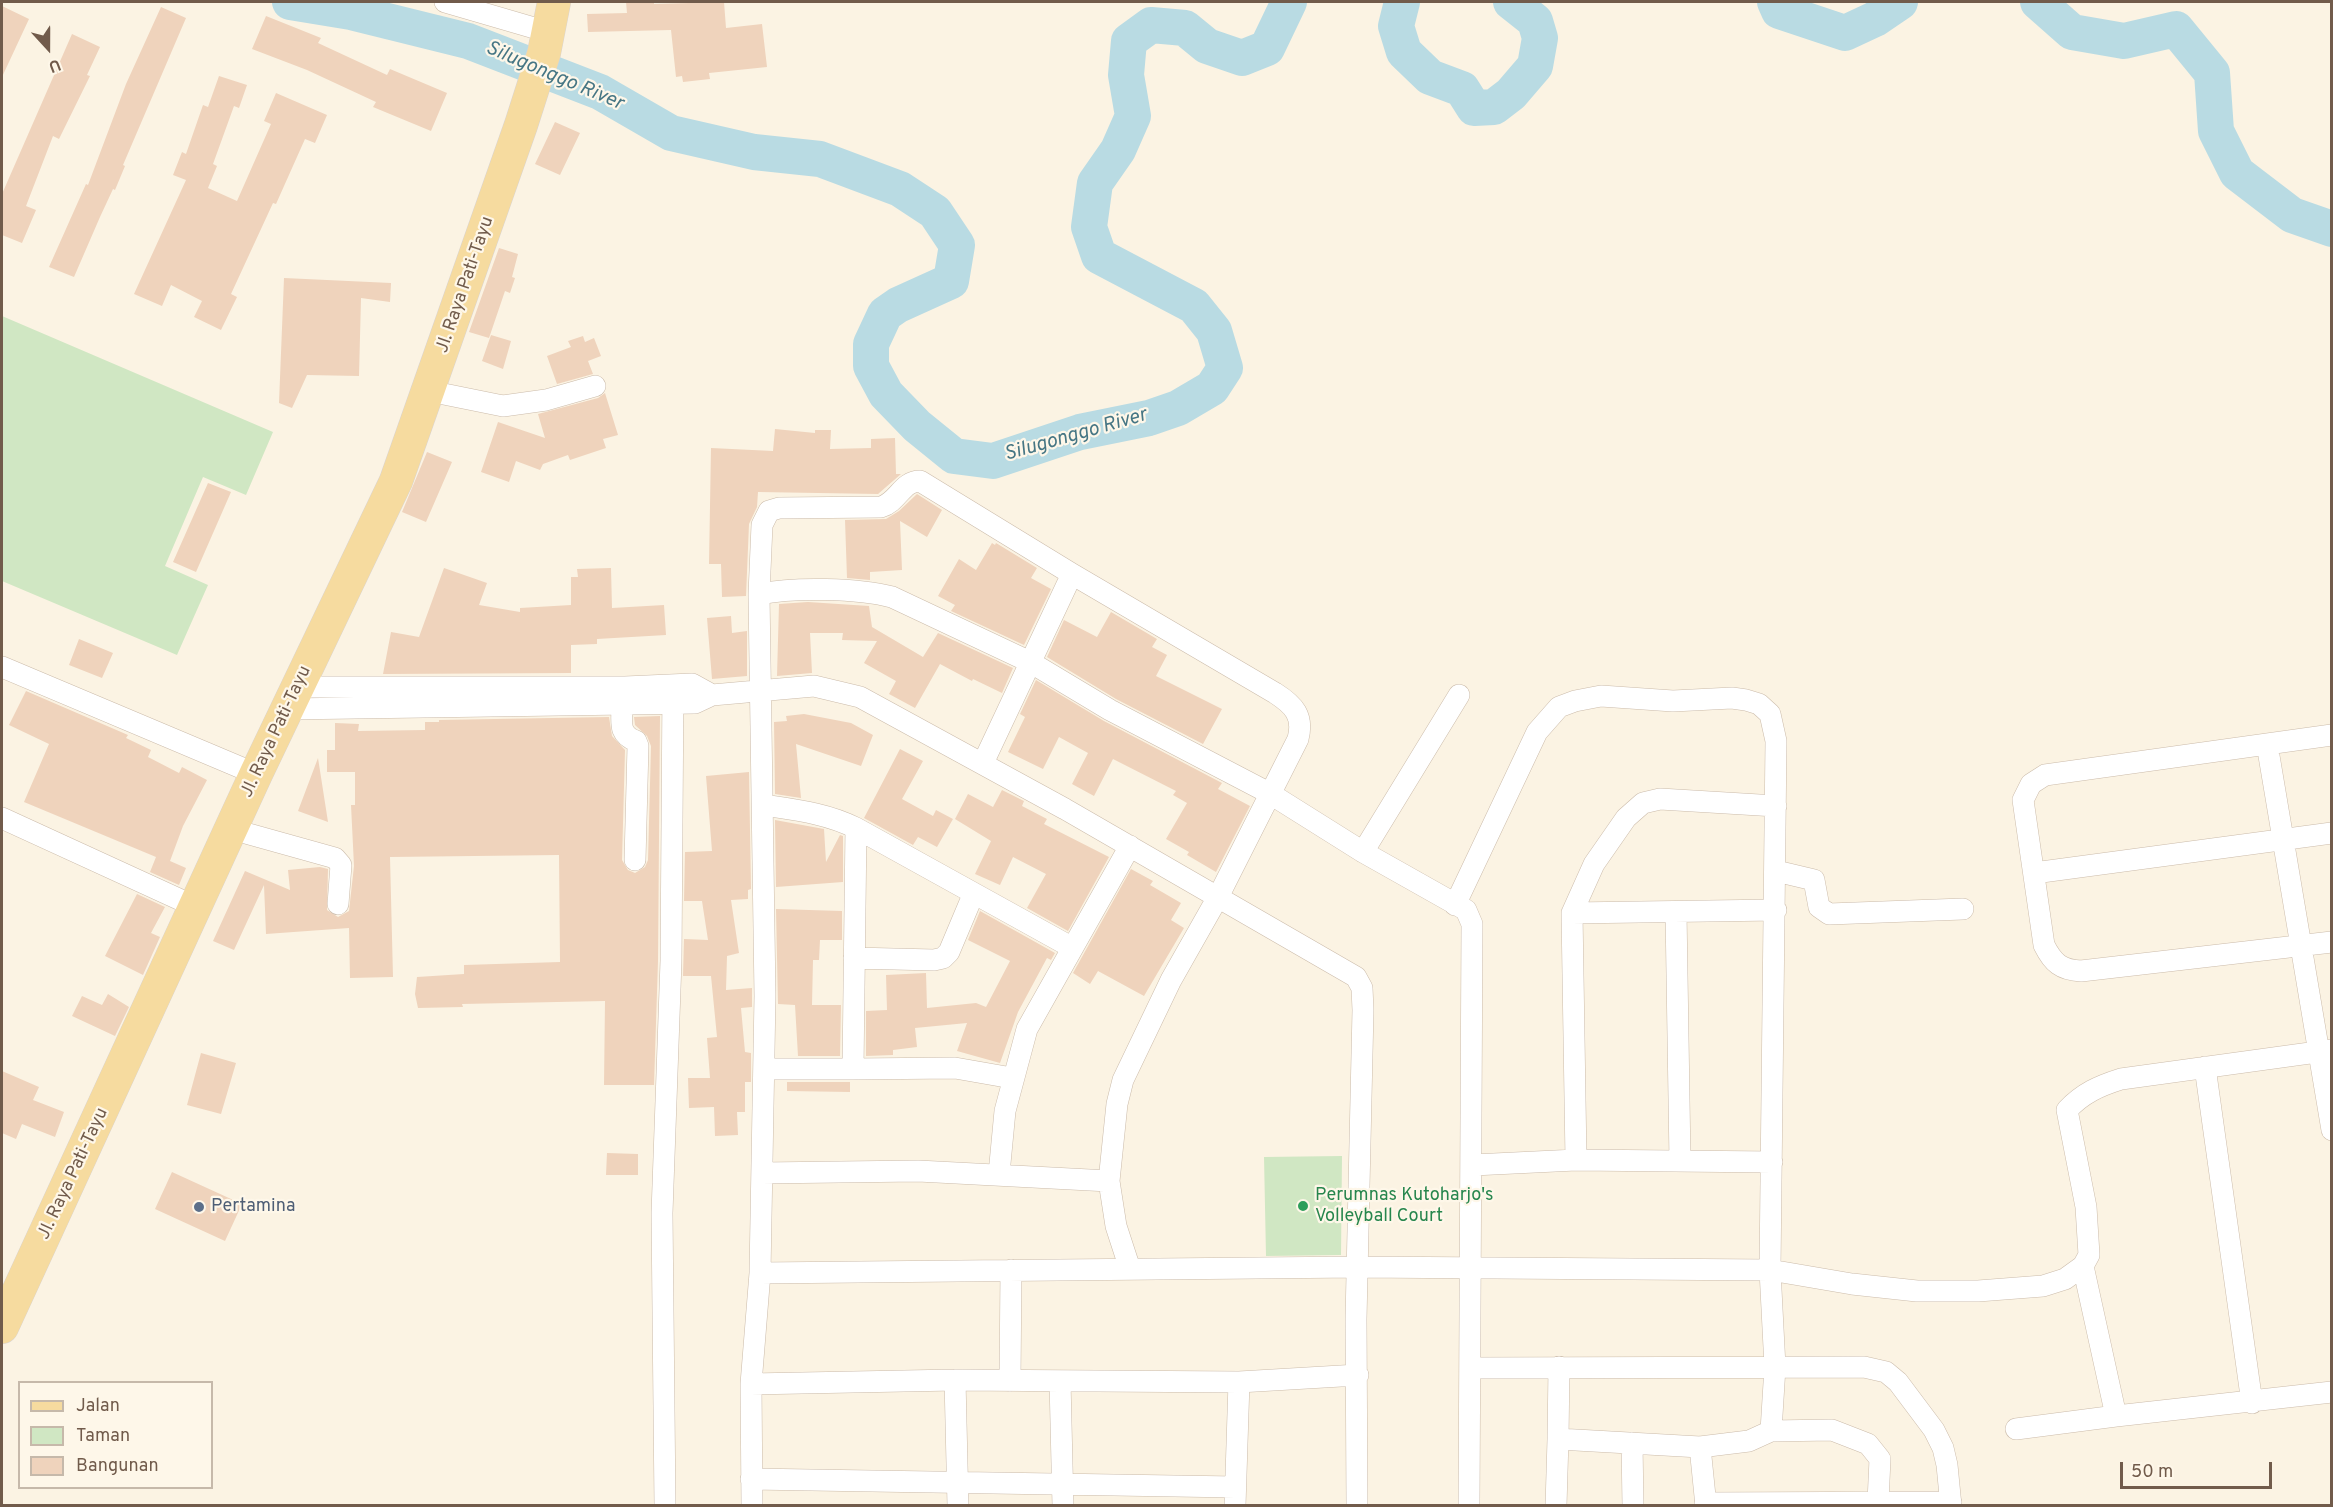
<!DOCTYPE html>
<html>
<head>
<meta charset="utf-8">
<style>
	body { margin:0 }
	#map { position:relative; width:2333px; height:1507px; overflow:hidden; background:#fbf3e3; font-family:Overpass,sans-serif }
	canvas { display:block }
	.frame { position:absolute; inset:0; border:3px solid #715b4b; pointer-events:none }
	.legend { position:absolute; left:18px; top:1381px; width:195px; height:108px; box-sizing:border-box; background:#fef7e9; border:2px solid #c6b9aa; margin:0; padding:8px 10px; list-style:none; font-size:18px; color:#715b4b }
	.legend li { display:flex; align-items:center; gap:12px; height:30px }
	.legend b { width:30px; border:2px solid #c6b9aa }
	.north { position:absolute; left:18px; top:18px; width:60px; height:60px; -webkit-text-stroke:4px #fef7e9; paint-order:stroke; rotate:159deg; font-size:16px; font-weight:700; line-height:24px; text-align:center; color:#715b4b }
	.north::after { content:''; display:block; margin:auto; width:21px; height:27px; background:#715b4b; clip-path:polygon(50% 0,100% 100%,50% 72%,0 100%) }
	.scale { position:absolute; left:2120px; top:1462px; width:152px; height:27px; box-sizing:border-box; border:3px solid #715b4b; border-top:0; padding-left:8px; font-size:18px; line-height:21px; white-space:nowrap; color:#715b4b; -webkit-text-stroke:4px #fef7e9; paint-order:stroke }
</style>
</head>
<body>
<div id="map">
<canvas width="2333" height="1507"></canvas>
<div class="frame"></div>
<ul class="legend">
<li><b style="height:8px;background:#f6db9f"></b>Jalan</li>
<li><b style="height:16px;background:#d0e7c3"></b>Taman</li>
<li><b style="height:16px;background:#efd3bc"></b>Bangunan</li>
</ul>
<div class="north">U</div>
<div class="scale">50 m</div>
</div>
<script>
const c = document.querySelector('canvas').getContext('2d');
c.lineJoin = 'round';
function paint(path, color) {
  c.fillStyle = color;
  c.fill(path, 'evenodd');
}
function strokePath(path, color, width, dash) {
  c.strokeStyle = color;
  c.lineWidth = width;
  c.lineCap = dash ? 'butt' : 'round';
  c.setLineDash(dash || []);
  c.stroke(path);
}
function label(font, color, halo, rows, align = 'center') {
  c.font = font + ' Overpass,sans-serif';
  c.lineWidth = 4.5;
  c.setLineDash([]);
  c.textBaseline = 'middle';
  c.strokeStyle = halo;
  c.fillStyle = color;
  for (const [text, x, y, turn = 0] of rows) {
    c.save();
    c.translate(x, y);
    c.rotate((+turn || 0) * Math.PI / 180);
    c.textAlign = isNaN(turn) ? turn : align;
    if (halo) c.strokeText(text, 0, 0);
    c.fillText(text, 0, 0);
    c.restore();
  }
}
paint(new Path2D(`
	M2,316L273,432L246,495L203,477L165,566L208,585L177,655L2,581Z
	M1342,1156L1341,1255L1266,1256L1264,1157Z`), '#d0e7c3');
strokePath(new Path2D(`
	M290,2L351,12L468,41L600,92L671,133L754,152L820,159L900,189L935,212L957,245L951,281L898,305L885,314L871,344V366L886,394L917,426L954,456L993,461L1080,432L1149,418L1178,408L1212,388L1225,368L1214,331L1194,306L1099,256L1089,227L1095,183L1118,150L1133,116L1126,75L1129,41L1151,25L1185,28L1207,46L1242,58L1267,48L1289,2
	M1402,2L1396,26L1404,52L1430,77L1462,89L1474,108L1494,107L1511,94L1535,66L1540,38L1535,21L1511,2
	M1775,2L1779,11L1845,33L1875,19L1900,2
	M2038,2L2072,32L2124,41L2176,29L2212,73L2216,131L2237,173L2292,215L2332,229`), '#b9dbe3', 36);
paint(new Path2D(`
	M626,2H654V4L724,2L726,28L762,24L767,67L709,73L710,79L683,82L682,76L676,77L671,30L588,32L587,14L627,13Z
	M2,6L29,19L2,77Z
	M161,7L186,18L123,165L125,166L115,190L113,189L100,217L74,277L49,267L86,184L88,185L126,84Z
	M266,16L321,38L318,43L387,75L390,69L447,93L431,131L373,107L376,102L307,70L252,49Z
	M72,34L100,47L87,75L90,76L59,139L53,136L26,206L36,210L22,243L2,235V194Z
	M219,76L247,85L239,108L234,106L213,164L217,166L208,188L237,201L271,124L264,121L276,93L327,115L315,143L305,139L276,204L273,203L231,294L237,297L221,330L194,317L202,301L171,285L162,306L134,294L186,180L173,175L182,152L186,154L203,105L208,107Z
	M555,122L580,133L560,175L535,164Z
	M499,248L518,254L512,277L515,278L510,293L505,291L489,338L469,332Z
	M284,278L391,283L390,302L361,298L359,376L307,375L292,408L279,403Z
	M491,335L511,341L503,369L482,361Z
	M583,336L585,342L594,338L601,356L588,361L593,374L557,384L547,356L571,347L568,341Z
	M605,393L618,435L603,439L606,448L570,460L568,455L543,464L540,470L516,461L509,482L481,472L498,422L545,438L538,414L598,398Z
	M775,429L815,433V430H831L830,449L871,448V439L895,438L896,474H901L878,494L758,492L757,507L749,524L746,596L722,597L721,564H709L711,448L773,451Z
	M427,452L452,462L426,522L402,512Z
	M208,483L231,492L196,572L173,562Z
	M917,494L942,510L927,537L900,521L902,570L870,572V580L847,578L845,520L886,519L899,511Z
	M992,543L995,545L996,543L1037,568L1031,578L1051,589L1024,645L951,611L955,605L938,596L959,559L976,570Z
	M444,568L487,583L479,605L520,612V608L571,605V577H578L577,569L611,568L612,608L664,605L666,635L597,639V644L571,645V673L383,674L391,632L419,637Z
	M808,602L869,606L872,627L923,657L938,633L1013,668L1002,693L973,679L972,681L940,664L915,708L889,694L896,681L864,663L877,641L842,640L843,633H810L812,673L777,676L779,604Z
	M1111,612L1157,639L1152,647L1167,655L1156,676L1222,709L1203,744L1116,699L1047,657L1064,620L1097,637Z
	M731,616L732,633L747,631V676L712,679L707,618Z
	M79,639L113,653L102,678L69,665Z
	M1036,680L1104,721L1222,783L1218,789L1250,806L1216,872L1187,855L1189,852L1166,839L1187,803L1173,795L1176,791L1113,759L1094,796L1072,784L1088,753L1059,737L1043,769L1008,752L1025,717L1020,714Z
	M26,691L128,735L126,738L151,750L148,757L179,773L182,767L207,780L183,826L170,861L186,868L179,885L150,872L156,857L24,802L49,744L9,725Z
	M804,714L851,723L873,735L861,766L796,744L801,798L775,794L774,722L787,721L786,716Z
	M660,716L658,961L654,1085H604L605,1001L462,1004L463,1007L418,1008L415,994L417,977L464,974V965L560,962L559,855L390,857L393,977L350,978L349,928L266,934L264,885L234,950L213,941L245,871L290,890L288,870L320,867L328,869L327,910L338,917L349,911L354,866L351,805H355V772H327V750H335V723L359,724L358,731L425,730V722H439V720L609,717L612,736L625,750L622,860L628,870L635,873L645,867L648,860L651,746L647,736L635,725L634,717Z
	M900,749L923,761L902,799L933,816L936,810L953,819L937,847L918,837L913,845L864,818Z
	M318,758L328,822L298,811Z
	M749,772L751,889L748,890V899L731,900L739,953L727,956L726,990L752,988V1007L741,1008L745,1052L751,1053V1082H745V1112H737L738,1135L715,1136L714,1107L689,1108L688,1078H710L707,1038L717,1037L711,976H683L684,939L708,940L702,901H684L685,852L712,851L706,776Z
	M1002,790L1024,801L1022,806L1047,819L1044,824L1109,857L1068,931L1027,908L1046,874L1013,857L1000,885L975,874L991,841L955,819L968,794L993,807Z
	M775,820L824,829L826,862L840,835L843,836V882L776,887Z
	M1131,869L1153,881L1150,885L1181,903L1171,920L1184,928L1144,996L1098,971L1090,984L1073,973Z
	M137,894L165,907L151,933L160,937L143,975L105,956Z
	M776,909L842,911V940H820L819,960H813L812,1005H841L840,1056H798L795,1005L778,1004Z
	M980,911L1055,953L1051,960L1047,958L1018,1012L1000,1063L957,1051L967,1023L915,1028L917,1047L893,1050V1055L866,1056V1011L887,1010L886,975L926,973L927,1008L976,1003L986,1007L1010,961L968,940Z
	M108,994L129,1007L115,1036L72,1016L82,996L102,1005Z
	M201,1053L236,1063L221,1114L187,1105Z
	M2,1071L39,1087L33,1100L64,1112L55,1137L22,1124L16,1139L2,1133Z
	M787,1082H850V1092L787,1091Z
	M607,1153L638,1154V1175H606Z
	M172,1172L242,1204L225,1241L155,1209Z`), '#efd3bc');
const street = new Path2D(`
	M445,2L548,32
	M429,391L503,406L546,400L595,386
	M759,594C794,587 858,588 892,597L1030,662L1110,710L1269,793L1363,852L1466,910L1472,924L1469,1506
	M2,667L256,774
	M298,687H625L692,684L712,695
	M622,706C622,723 618,734 636,741L638,746L635,860
	M288,709L695,703L712,695L814,686L860,697L1065,809L1356,977L1362,988L1363,1010L1356,1319L1357,1506
	M2332,735L2045,775L2031,784L2023,800L2044,945C2053,963 2061,970 2081,971L2332,942
	M2267,744L2332,1130
	M983,763L1072,574
	M763,805C796,810 826,813 856,828L853,1069L955,1068L1012,1078
	M2,818L196,907
	M856,828L1071,947
	M231,829L335,858L341,865L338,904
	M1363,852L1459,695
	M1776,871L1814,880L1819,907L1829,914L1963,909
	M2034,873L2332,833
	M1455,905L1537,732L1559,707L1575,701L1601,696L1673,701L1732,698L1746,700L1759,704L1770,714L1776,741L1770,1270L1775,1367L1771,1431
	M1676,912L1680,1161
	M1572,913L1776,910
	M854,958L934,960L943,958L949,952L973,895
	M2205,1067L2252,1403
	M764,1069H853
	M1576,1160L1572,913L1594,864L1626,818L1643,803L1660,799L1776,806
	M1473,1165L1576,1160L1772,1162
	M762,1173L918,1171L1109,1181
	M999,1174L1005,1111L1027,1029L1130,846
	M2083,1266L2116,1416L2332,1392
	M760,1273L1357,1267L1770,1270L1852,1284L1917,1291H1978L2043,1286L2065,1279L2083,1266L2089,1255L2086,1207L2067,1110C2083,1093 2099,1086 2121,1079L2332,1050
	M1559,1367L1558,1439L1700,1447L1749,1441L1771,1431L1832,1430L1868,1444L1880,1459L1878,1502
	M1471,1368L1864,1367L1886,1372L1898,1382L1934,1430L1943,1448L1947,1465L1951,1506
	M955,1380L958,1506
	M1010,1381L1011,1270
	M1060,1381L1063,1506
	M751,1384L955,1380L1239,1382L1358,1375
	M2016,1429L2116,1416
	M1632,1443L1633,1506
	M1700,1447L1706,1506
	M751,1479L1235,1487
	M1705,1503L1951,1502
	M665,1506L662,1213L671,961L673,685
	M752,1506L751,1384L760,1273L765,996L759,594L762,525L769,511L779,508L881,507C898,502 902,481 920,481L1072,574L1275,693C1294,705 1304,716 1298,739L1218,897L1171,980L1123,1080L1117,1104L1109,1181L1116,1226L1130,1269
	M1235,1506L1239,1382
	M1556,1506L1558,1439`);
const primary = new Path2D(`
	M2,1327L256,774L396,481L521,125L544,53L554,2`);
strokePath(street, '#cbbbaa', 22);
strokePath(primary, '#dad4d0', 34);
strokePath(street, '#fff', 21);
strokePath(primary, '#f6db9f', 33);
for (const [x, y, r, color] of [
	[1303,1206,6,"#2e9e5b"],
	[199,1207,6,"#5c6f8a"]
]) {
  const dot = new Path2D();
  dot.arc(x, y, r, 0, 2 * Math.PI);
  c.fillStyle = color;
  c.fill(dot);
  strokePath(dot, '#fef7e9', 2);
}
label('18px', '#715b4b', '#fef7e9', [
	["Jl. Raya Pati-Tayu",466,285,-71],
	["Jl. Raya Pati-Tayu",277,732,-65],
	["Jl. Raya Pati-Tayu",74,1174,-65]
]);
label('18px', '#27864d', '#fef7e9', [
	["Perumnas Kutoharjo's",1315,1196],
	["Volleyball Court",1315,1217]
], 'left');
label('18px', '#4e5e75', '#fef7e9', [
	["Pertamina",211,1207]
], 'left');
label('italic 20px', '#467684', '#fef7e9', [
	["Silugonggo River",554,77,23],
	["Silugonggo River",1076,436,-16]
]);
</script>
</body>
</html>
